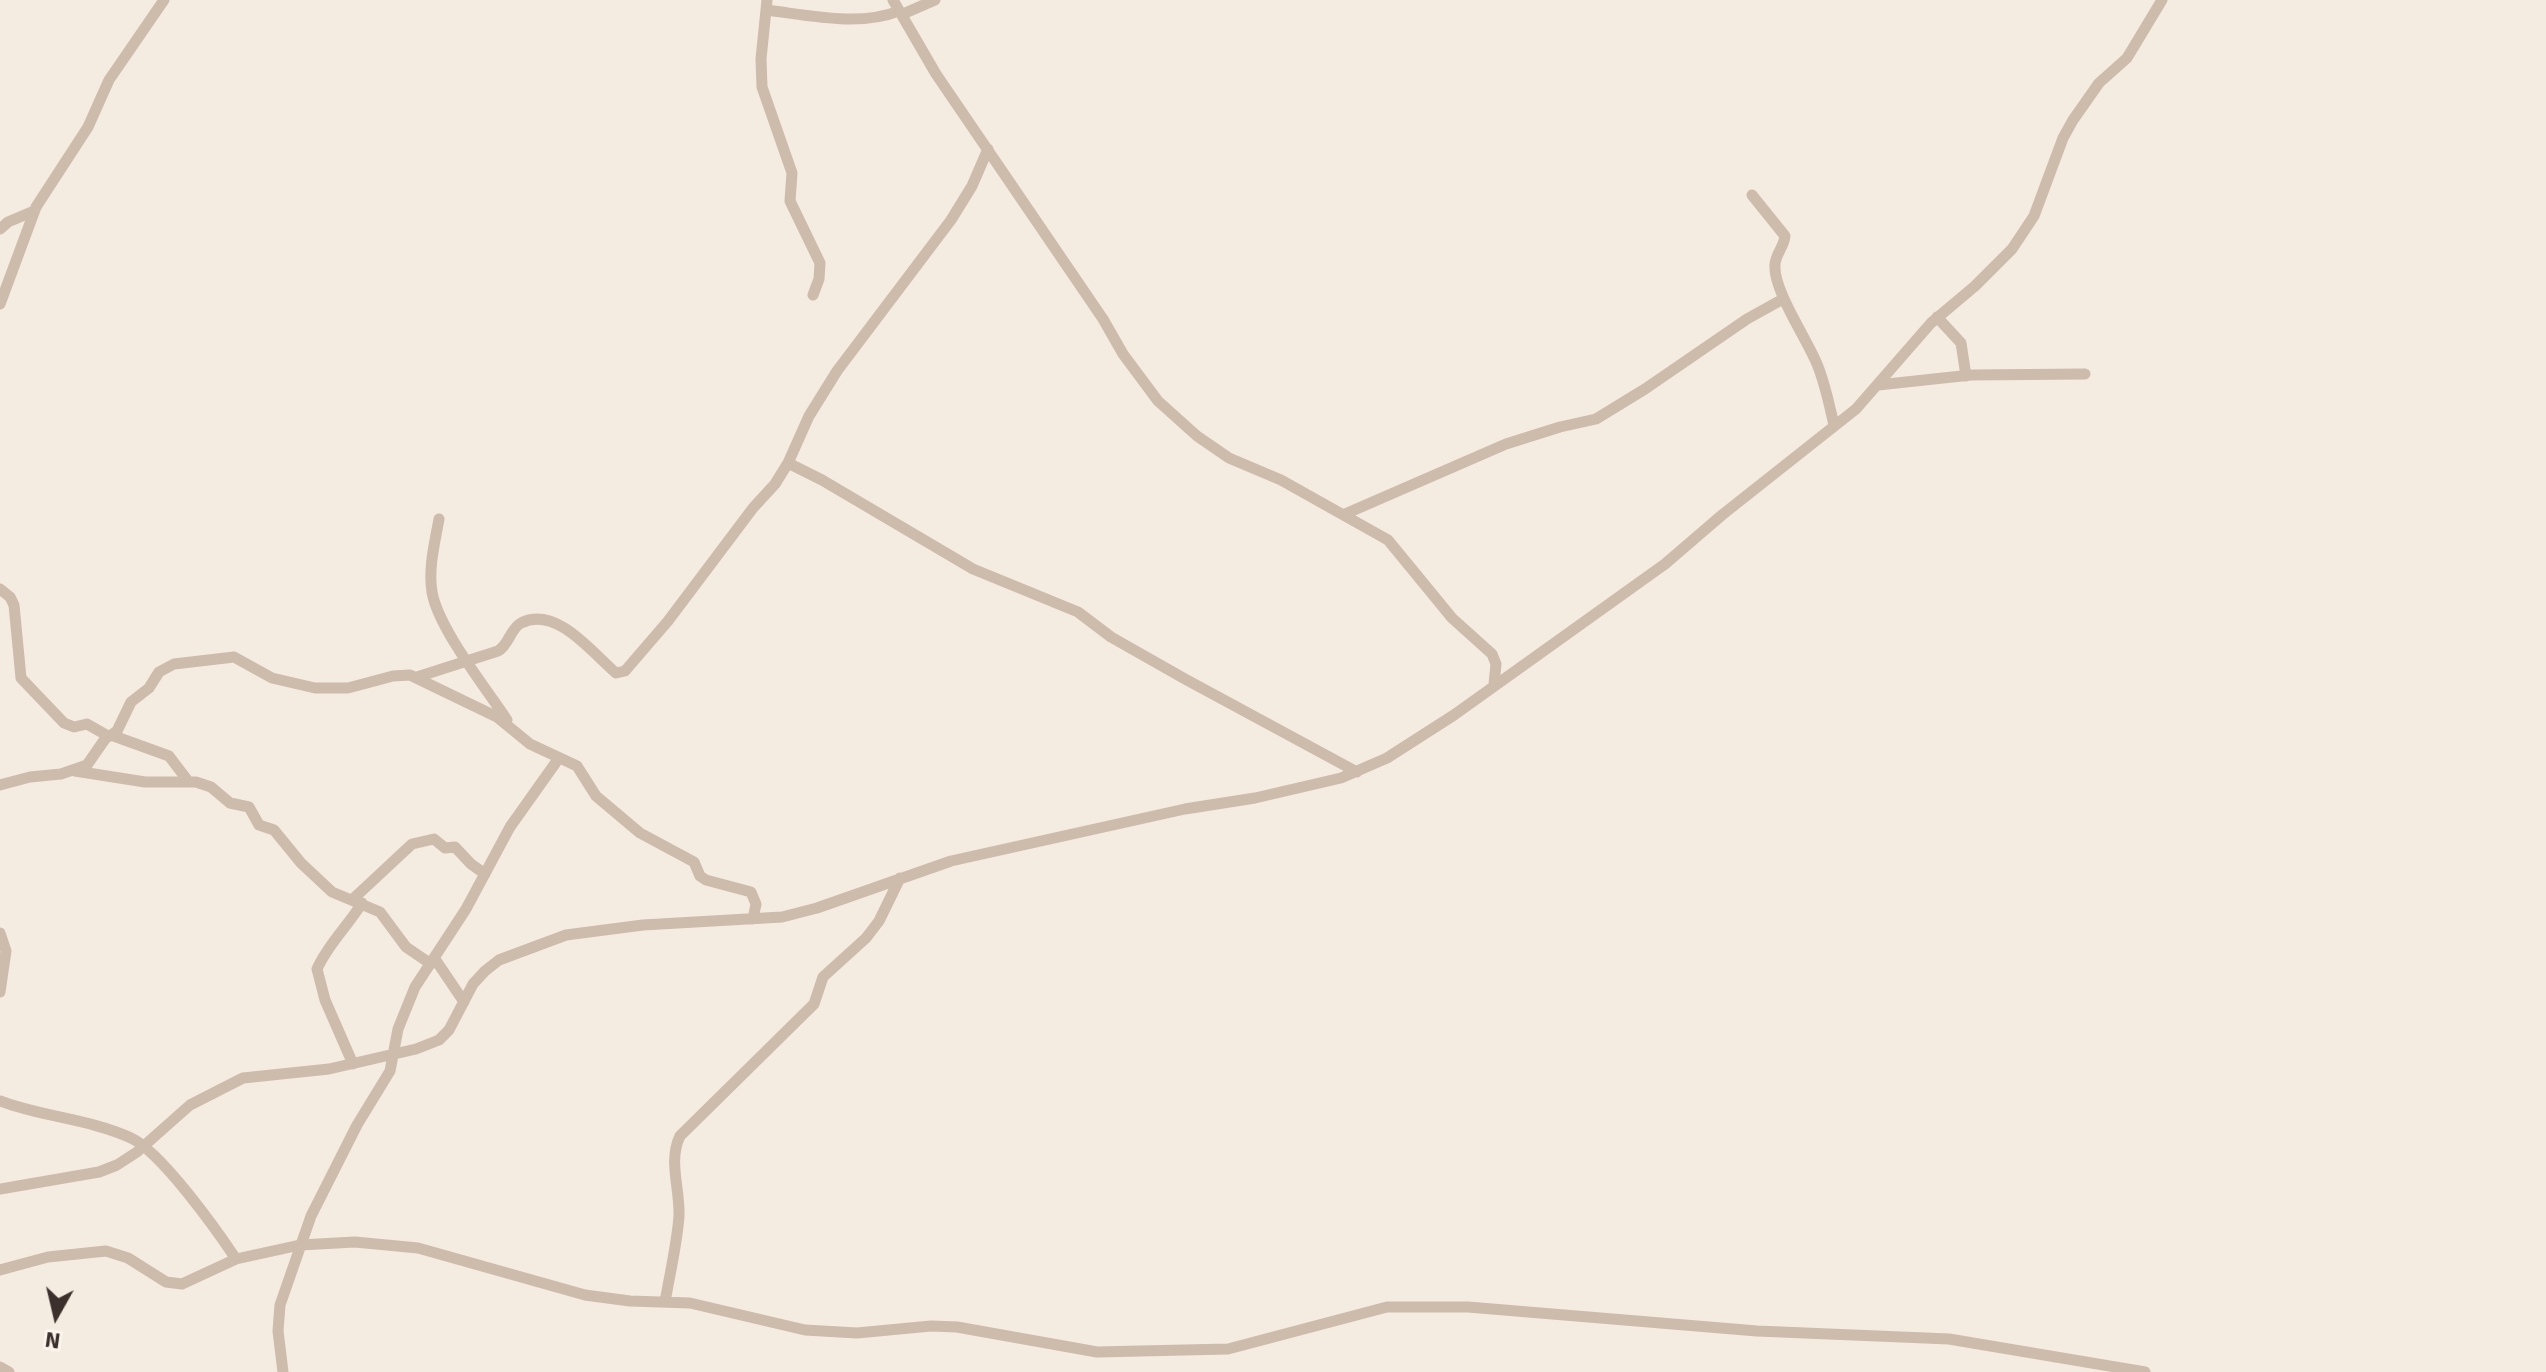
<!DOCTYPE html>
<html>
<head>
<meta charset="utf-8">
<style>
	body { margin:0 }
	#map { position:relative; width:2546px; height:1372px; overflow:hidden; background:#f4ebe1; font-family:Signika,sans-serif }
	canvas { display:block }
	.north { position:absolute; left:16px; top:1276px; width:80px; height:80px; -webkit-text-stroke:6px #fbf5ee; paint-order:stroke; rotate:188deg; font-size:22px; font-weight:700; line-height:32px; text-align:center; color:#3b302b }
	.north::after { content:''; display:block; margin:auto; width:28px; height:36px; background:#3b302b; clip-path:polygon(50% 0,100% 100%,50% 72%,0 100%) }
</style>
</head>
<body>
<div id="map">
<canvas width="2546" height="1372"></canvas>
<div class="north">N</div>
</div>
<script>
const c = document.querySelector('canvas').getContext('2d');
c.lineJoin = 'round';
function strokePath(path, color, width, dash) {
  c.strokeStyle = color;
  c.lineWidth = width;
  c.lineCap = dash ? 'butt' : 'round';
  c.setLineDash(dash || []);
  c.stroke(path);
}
strokePath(new Path2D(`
	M767,0L761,59L762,87L792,173L790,201L820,263L819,279L813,295
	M893,0L936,74L1103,319L1123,354L1158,401L1197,436L1229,458L1281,480L1388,540L1452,618L1492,654L1496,664L1494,684
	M766,10C808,15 859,27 899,11
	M903,14L935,0
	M1752,195L1785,236C1784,247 1775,255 1775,265C1773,290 1807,339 1817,364C1825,383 1829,404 1834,425
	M0,229L8,222L34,211
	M0,304L36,207L88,127L109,80L164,0
	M1937,317L1961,343L1966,376
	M1878,385L1971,375L2085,374
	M788,463L822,480L973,569L1078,612L1111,637L1185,679L1357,772
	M1345,514L1506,444L1560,427L1596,419L1645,389L1747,319L1783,299
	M439,519C435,542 428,568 432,592C438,628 486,688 507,720
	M0,589L10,597L14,605L21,678L64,723L74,727L87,724L108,736
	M417,677L498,651C509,645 510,629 521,623C557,605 593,654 616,673L625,671L668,621L753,508L775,484L788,463L809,416L837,371L951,220L972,186L988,149
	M111,735L169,756L188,781
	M75,771L145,782H196L211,787L230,803L249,807L259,825L274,830L301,863L332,892L380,912L406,947L431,964
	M0,785L30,777L61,774L87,765L105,739L117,731L131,702L149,688L159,672L174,664L234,657L272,678L315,688H348L393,676L410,675L497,717L530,744L577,766L596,796L640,833L694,862L700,876L706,880L751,892L756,904L753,919
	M353,899L412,844L434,839L445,848L455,847L471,864L485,874
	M0,933L6,951L0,992
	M435,959L464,1002
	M353,1064L325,1000L317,969C328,944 348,926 362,903
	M0,1101C42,1117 90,1119 131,1138C161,1152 216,1229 236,1259
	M0,1189L99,1172L117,1165L137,1152L190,1105L243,1078L329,1069L416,1049L439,1040L449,1030L473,984L485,971L499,960L566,935L643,925L782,917L817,908L951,861L1185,809L1255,798L1341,778L1387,758L1454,715L1665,564L1722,515L1856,409L1931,323L1975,286L2012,249L2034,216L2063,138L2073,120L2099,83L2127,58L2162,0
	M0,1270L48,1257L106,1251L128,1258L166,1282L182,1284L236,1259L300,1245L355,1242L418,1248L585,1295L630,1301L690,1303L805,1330L857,1333L931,1326L957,1327L1097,1352L1228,1349L1387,1307H1468L1757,1331L1949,1339L2145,1372
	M665,1302C670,1273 677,1244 679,1216C680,1188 668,1161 680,1136L814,1004L823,977L866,938L879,921L900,878
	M0,1367L9,1372
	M283,1372L278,1331L280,1305L311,1216L357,1125L390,1071L398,1029L415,987L466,909L510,827L559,758`), '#cdbbac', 11);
</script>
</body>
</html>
